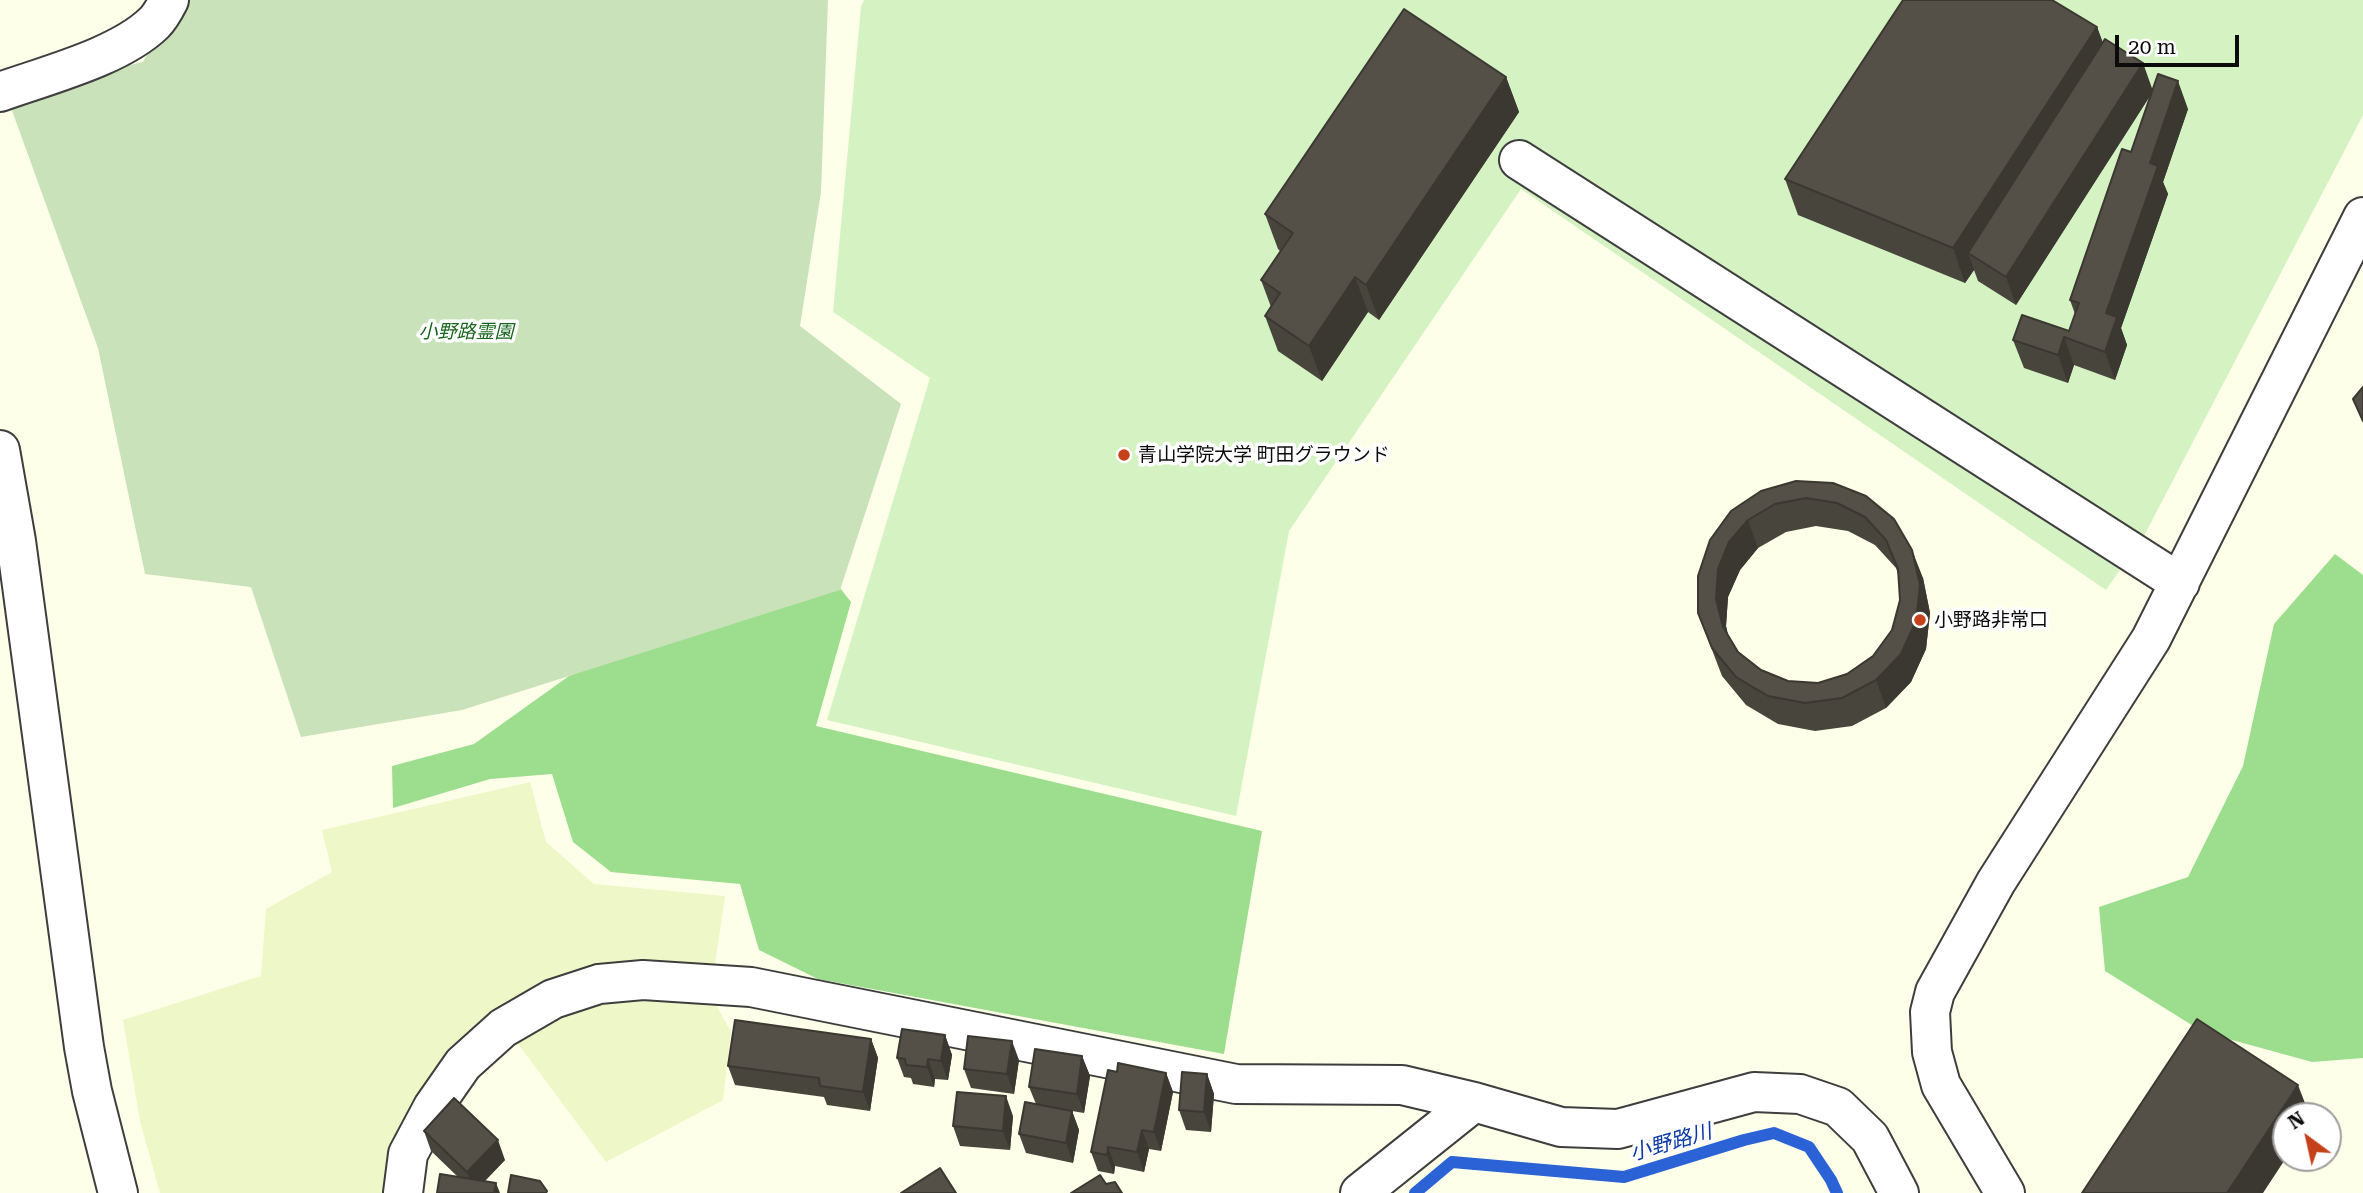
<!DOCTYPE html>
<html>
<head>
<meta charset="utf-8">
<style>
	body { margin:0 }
	#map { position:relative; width:2363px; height:1193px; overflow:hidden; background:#fdffe9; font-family:"Roboto Serif",serif }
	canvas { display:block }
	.north { position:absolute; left:2272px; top:1102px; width:70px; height:70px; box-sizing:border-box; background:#fff; border:2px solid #9d9d9d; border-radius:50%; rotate:327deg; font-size:19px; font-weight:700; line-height:28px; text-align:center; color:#0b0b0b }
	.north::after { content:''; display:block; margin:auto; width:24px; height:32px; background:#c4411a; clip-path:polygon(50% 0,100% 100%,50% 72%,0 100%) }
	.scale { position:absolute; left:2115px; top:35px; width:124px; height:32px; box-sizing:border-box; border:4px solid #0b0b0b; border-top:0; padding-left:9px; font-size:21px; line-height:24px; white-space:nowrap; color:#0b0b0b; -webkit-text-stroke:5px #fff; paint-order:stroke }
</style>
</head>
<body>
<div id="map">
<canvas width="2363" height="1193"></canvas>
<div class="north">N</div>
<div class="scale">20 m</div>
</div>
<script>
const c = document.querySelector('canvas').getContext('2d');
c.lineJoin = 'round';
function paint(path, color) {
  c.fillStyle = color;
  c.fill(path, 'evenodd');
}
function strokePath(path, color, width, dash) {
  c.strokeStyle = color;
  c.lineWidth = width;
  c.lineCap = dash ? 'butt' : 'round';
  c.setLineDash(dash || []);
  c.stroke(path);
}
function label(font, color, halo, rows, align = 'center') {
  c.font = font + ' "Roboto Serif","Noto Sans JP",serif';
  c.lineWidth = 7;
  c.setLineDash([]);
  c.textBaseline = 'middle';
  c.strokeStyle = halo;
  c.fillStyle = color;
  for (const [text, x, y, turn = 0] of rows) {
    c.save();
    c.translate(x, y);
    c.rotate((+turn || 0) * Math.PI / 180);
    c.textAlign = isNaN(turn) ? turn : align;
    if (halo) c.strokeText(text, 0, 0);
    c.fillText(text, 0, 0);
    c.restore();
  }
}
paint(new Path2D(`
	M530,782L546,842L594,884L725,896L714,971L518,1006L387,1193H160L140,1121L123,1020L261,976L266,909L332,872L322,830Z
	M710,994L731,1032L723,1100L606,1162L513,1037L592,995Z`), '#eef7c7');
paint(new Path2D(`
	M2335,554L2363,575V1058L2312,1062L2203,1032L2105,971L2099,907L2188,877L2243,766L2274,624Z
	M829,574L851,602L816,726L1262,831L1224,1054L818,979L759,950L740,884L611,872L573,842L552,774L490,779L393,808L392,766L474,744L569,676Z`), '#9cde8e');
paint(new Path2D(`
	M178,0H828L821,192L800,326L901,404L840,590L462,710L301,737L251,587L145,574L98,348L6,94L143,62Z`), '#c9e2b9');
paint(new Path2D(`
	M864,0H2363V115L2145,534L2106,590L1521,189L1289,531L1236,816L827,720L930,378L833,312L861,7Z`), '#d5f2c3');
strokePath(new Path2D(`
	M1415,1193L1452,1162L1624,1177L1744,1140L1774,1133L1809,1147L1831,1180L1837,1193`), '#2b63d7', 12);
const minor = new Path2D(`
	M0,92C47,75 119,57 154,23C160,17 165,8 169,0
	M1519,160L2180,583
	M0,450L16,541L84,1047L92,1091L118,1193
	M403,1193L408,1154L433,1107L463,1064L503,1028L553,999L599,984L643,980L751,987L1236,1084L1402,1085L1474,1102L1561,1127L1618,1129L1754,1092L1800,1094L1838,1107L1870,1138L1899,1193
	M1360,1193L1474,1102
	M2005,1193L1941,1085L1932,1052L1930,1012L1935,992L1996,882L2151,639L2363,217`);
strokePath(minor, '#3e3e3e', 42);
strokePath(minor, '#fff', 38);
paint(new Path2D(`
	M2097,27L2103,43L2153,90L2188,109L2163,182L2168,194L2121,328L2127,345L2115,380L2074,365L2068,383L2024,368L2013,340L2069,331L2075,314L2070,300L2131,152L2152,93L2016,305L1978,281L1974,270L1965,283L1798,215L1785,179Z
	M1506,77L1519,112L1379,320L1368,312L1322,381L1278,351L1265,316L1271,307L1261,280L1280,251L1278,249L1265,214Z
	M1796,481L1833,483L1923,578L1930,613L1926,649L1911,682L1886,708L1852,726L1815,731L1778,724L1746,705L1722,676L1698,613L1710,540ZM1816,526L1848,531L1875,545L1896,568L1898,574L1900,600L1892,630L1873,656L1847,674L1818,683L1788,681L1761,670L1738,652L1728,636L1726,626L1728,597L1740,570L1758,548L1786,532Z
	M945,1035L952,1055L948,1080L935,1079L934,1087L913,1084L911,1078L904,1077L897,1058Z
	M871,1039L878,1058L870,1111L827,1105L824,1097L735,1085L728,1066Z
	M1082,1056L1090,1076L1084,1113L1072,1111L1079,1130L1073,1163L1026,1153L1019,1134L1036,1104L1029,1087Z
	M1019,1060L1014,1094L971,1088L964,1069Z
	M1117,1072L1166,1073L1173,1092L1161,1151L1149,1149L1144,1172L1115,1166L1114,1174L1098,1171L1091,1152Z
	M1207,1074L1214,1094L1211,1132L1186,1130L1179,1110Z
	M1013,1116L1010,1150L960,1146L953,1126Z
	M424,1131L505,1160L485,1181L458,1177L431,1151Z`), '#48453d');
paint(new Path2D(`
	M2097,27L2110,63L1968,253L1974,270L1965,283L1953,248Z
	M2143,63L2153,91L2016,305L2006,277Z
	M1506,77L1519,112L1379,320L1366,285Z
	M2178,81L2188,109L2163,182L2168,194L2121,328L2127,345L2115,380L2105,352L2106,313L2150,163Z
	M1355,277L1368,312L1322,381L1309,346Z
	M2064,337L2074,365L2068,383L2058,355Z
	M1748,520L1758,548L1740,570L1728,597L1726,626L1733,655L1723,627L1716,599L1718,569L1729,542Z
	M1912,550L1923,578L1930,613L1926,649L1911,682L1886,708L1876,680L1901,654Z
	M945,1035L952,1055L948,1080L941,1061Z
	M871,1039L878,1058L870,1111L863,1092Z
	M1012,1041L1019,1060L1014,1094L1007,1074Z
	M1082,1056L1090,1076L1084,1113L1077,1094Z
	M928,1059L935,1079L934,1087L927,1067Z
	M1166,1073L1173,1092L1161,1151L1154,1132Z
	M1207,1074L1214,1094L1211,1132L1204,1112Z
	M2298,1085L2310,1116H2286V1158L2263,1193H2227Z
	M1006,1096L1013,1116L1010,1150L1003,1131Z
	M1072,1111L1079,1130L1073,1163L1066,1143Z
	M1142,1130L1149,1149L1144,1172L1137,1152Z
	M498,1140L505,1160L474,1192L467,1172Z
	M1108,1147L1115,1166L1114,1174L1107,1155Z
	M496,1183L500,1193H494Z`), '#3b3832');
const building = new Path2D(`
	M1903,0H2052L2097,27L1953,248L1785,179Z
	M1404,9L1506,77L1366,285L1355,277L1309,346L1265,316L1280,293L1261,280L1293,233L1265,214Z
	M2105,39L2143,63L2006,277L1968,253Z
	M2158,74L2178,81L2150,163L2158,166L2106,313L2117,317L2105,352L2064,337L2058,355L2013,340L2022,315L2069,331L2079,303L2070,300L2122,149L2131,152Z
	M2363,387V421L2353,399Z
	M1796,481L1833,483L1866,496L1894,519L1912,550L1920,585L1916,621L1901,654L1876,680L1842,698L1805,703L1768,696L1736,677L1712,648L1698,613V576L1710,540L1731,511L1761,491ZM1806,498L1837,503L1865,517L1886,540L1898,569L1900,600L1892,630L1873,656L1847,674L1818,683L1788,681L1761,670L1738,652L1723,627L1716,599L1718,569L1729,542L1748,520L1775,504Z
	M2197,1019L2298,1085L2227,1193H2082Z
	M735,1020L871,1039L863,1092L820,1086L819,1078L728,1066Z
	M902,1029L945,1035L941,1061L928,1059L927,1067L906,1065L905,1059L897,1058Z
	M968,1036L1012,1041L1007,1074L964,1069Z
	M1035,1049L1082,1056L1077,1094L1029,1087Z
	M1118,1063L1166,1073L1154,1132L1142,1130L1137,1152L1108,1147L1107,1155L1091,1152L1108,1070L1117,1072Z
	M1182,1072L1207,1074L1204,1112L1179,1110Z
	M957,1092L1006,1096L1003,1131L953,1126Z
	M454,1098L498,1140L467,1172L424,1131Z
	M1025,1102L1072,1111L1066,1143L1019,1134Z
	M940,1168L956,1193H901Z
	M440,1174L496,1183L494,1193H437Z
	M511,1175L540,1181L547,1191L546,1193H508Z
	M1100,1175L1106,1184L1115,1182L1122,1193H1071Z`);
paint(building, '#545047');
strokePath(building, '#3b3832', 2);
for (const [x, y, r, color] of [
	[1124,455,7,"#c4411a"],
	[1920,620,7,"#c4411a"]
]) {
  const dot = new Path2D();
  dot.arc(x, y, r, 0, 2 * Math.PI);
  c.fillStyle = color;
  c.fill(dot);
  strokePath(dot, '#fff', 2.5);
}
label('italic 19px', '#18661d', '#fff', [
	["小野路霊園",466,332]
]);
label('19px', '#0b0b0b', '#fff', [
	["青山学院大学 町田グラウンド",1138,455],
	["小野路非常口",1934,620]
], 'left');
label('italic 21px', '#0c38a5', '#fff', [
	["小野路川",1671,1143,-16]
]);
</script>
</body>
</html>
